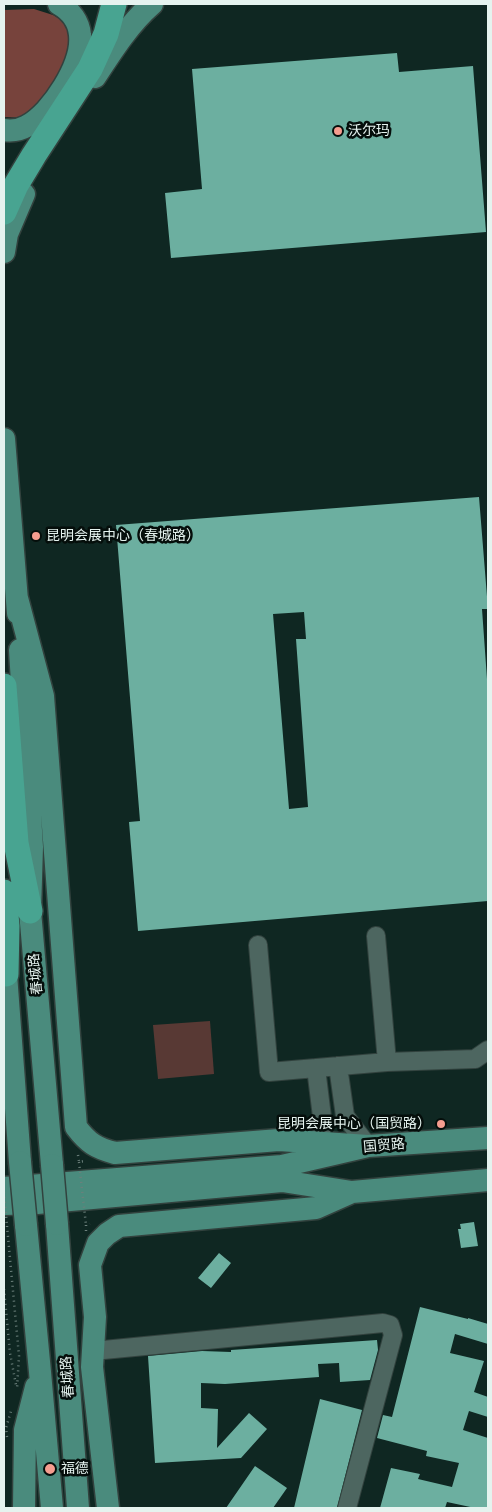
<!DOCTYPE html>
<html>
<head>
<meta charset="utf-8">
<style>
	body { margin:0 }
	#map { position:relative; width:492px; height:1512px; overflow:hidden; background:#0f2722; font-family:Helvetica,sans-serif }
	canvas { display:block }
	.frame { position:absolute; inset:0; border:5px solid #e5f3ef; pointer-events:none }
</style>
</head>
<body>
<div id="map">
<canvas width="492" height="1512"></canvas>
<div class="frame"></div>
</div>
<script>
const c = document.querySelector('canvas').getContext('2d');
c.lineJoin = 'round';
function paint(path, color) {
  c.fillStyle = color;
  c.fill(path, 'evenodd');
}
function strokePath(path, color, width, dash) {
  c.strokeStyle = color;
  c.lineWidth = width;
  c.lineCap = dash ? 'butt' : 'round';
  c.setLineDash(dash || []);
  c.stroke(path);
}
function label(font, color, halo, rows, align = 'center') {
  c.font = font + ' Helvetica,"Noto Sans SC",sans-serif';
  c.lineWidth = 5;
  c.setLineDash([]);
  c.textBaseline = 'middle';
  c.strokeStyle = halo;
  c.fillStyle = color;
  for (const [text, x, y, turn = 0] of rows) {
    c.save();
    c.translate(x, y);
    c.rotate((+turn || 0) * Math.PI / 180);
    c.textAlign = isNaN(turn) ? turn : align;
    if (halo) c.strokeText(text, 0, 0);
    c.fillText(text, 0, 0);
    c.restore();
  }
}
paint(new Path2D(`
	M210,1021L214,1074L158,1079L153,1025Z`), '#583934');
paint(new Path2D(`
	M34,9L53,15L62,20L68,26L72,36L64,77L24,118L4,117V11L5,10Z`), '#77433c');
paint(new Path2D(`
	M397,53L399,72L473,66L486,232L171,258L165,193L202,189L192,69Z
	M479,497L488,609H482L488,693V901L138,931L129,822L140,821L116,525ZM304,612L306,639H296L308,807L289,809L273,614Z
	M474,1222L478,1246L461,1248L458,1229H461L460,1224Z
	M219,1253L231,1263L211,1288L198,1278Z
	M420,1307L468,1319V1318L488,1324V1344L455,1334L450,1353L484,1361L474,1392L488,1397V1417L469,1411L463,1430L488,1438V1508H475L447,1502L445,1508H380L391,1468L420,1474L418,1479L452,1487L459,1463L426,1456L427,1451L377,1438L383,1415L392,1417Z
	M377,1340L378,1350L370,1380L340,1382L339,1363L318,1364L319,1377L225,1384L201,1383V1408L218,1409L217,1448L249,1413L267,1429L241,1458L155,1463L148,1356L202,1351L231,1352V1350Z
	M320,1399L362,1410L337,1508H294Z
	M255,1466L287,1488L273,1508H226Z`), '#6cafa0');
const minor = new Path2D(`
	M376,936L387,1062
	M258,945L269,1072L387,1062L475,1059L488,1050
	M338,1066L345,1116L368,1146
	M316,1068L322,1117L321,1143
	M93,1351L383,1323L390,1325L393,1335L347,1508`);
const major = new Path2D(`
	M95,77C112,51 129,24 152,4
	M4,130C11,131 20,130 27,126C52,113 83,64 80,35C79,22 71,11 59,4
	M4,252L7,234L24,194
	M4,439L18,613
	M17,598L43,696L76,1127C88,1143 96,1148 115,1153L279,1140L368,1146
	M20,650L32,847L30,911L52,1165
	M4,964L6,974L20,1162
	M4,1188L282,1166L368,1146L488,1138
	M4,1204L37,1203L282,1181L352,1192L488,1180
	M57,1224L78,1508
	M26,1225L40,1372L52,1508
	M24,1508L25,1430L36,1387
	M108,1508L92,1367L95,1317L90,1265L98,1243L107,1234L119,1226L316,1208L352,1192`);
const highway = new Path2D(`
	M4,212L16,185L34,155L90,69L106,34L114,4
	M4,686L16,843L30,911
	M4,892L7,926L6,974`);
strokePath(minor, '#32423e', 20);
strokePath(major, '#32423e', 25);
strokePath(highway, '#32423e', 28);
strokePath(new Path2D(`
	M78,1155L79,1162L85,1161
	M7,1226L19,1356L17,1389
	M86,1231V1225L90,1224
	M4,1289L10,1353L16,1385
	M7,1437L6,1428L11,1411`), '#6c807c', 2.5, [1, 4]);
strokePath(minor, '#4d6660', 18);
strokePath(major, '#4a8b7d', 22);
strokePath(highway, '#48a491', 25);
const majorBridge = new Path2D(`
	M20,1162L26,1225
	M52,1165L57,1224`);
strokePath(majorBridge, '#32423e', 25, []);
strokePath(new Path2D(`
	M79,1162L86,1225
	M4,1192L7,1226`), '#6c807c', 2.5, [1, 4]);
strokePath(majorBridge, '#4a8b7d', 22);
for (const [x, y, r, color] of [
	[338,131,5,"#f59d8f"],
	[36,536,5,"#f59d8f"],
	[441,1124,5,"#f59d8f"],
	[50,1469,6,"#f59d8f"]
]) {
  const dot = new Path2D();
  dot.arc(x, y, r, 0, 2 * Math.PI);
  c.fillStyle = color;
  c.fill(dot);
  strokePath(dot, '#050e0b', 2);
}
label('14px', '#e5f3ef', '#050e0b', [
	["沃尔玛",348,131],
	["昆明会展中心（春城路）",46,536],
	["昆明会展中心（国贸路）",431,1124,"right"],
	["福德",61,1469]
], 'left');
label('14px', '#e5f3ef', '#050e0b', [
	["春城路",36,974,-95],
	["国贸路",384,1146,-5],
	["春城路",68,1377,-94]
]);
</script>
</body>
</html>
